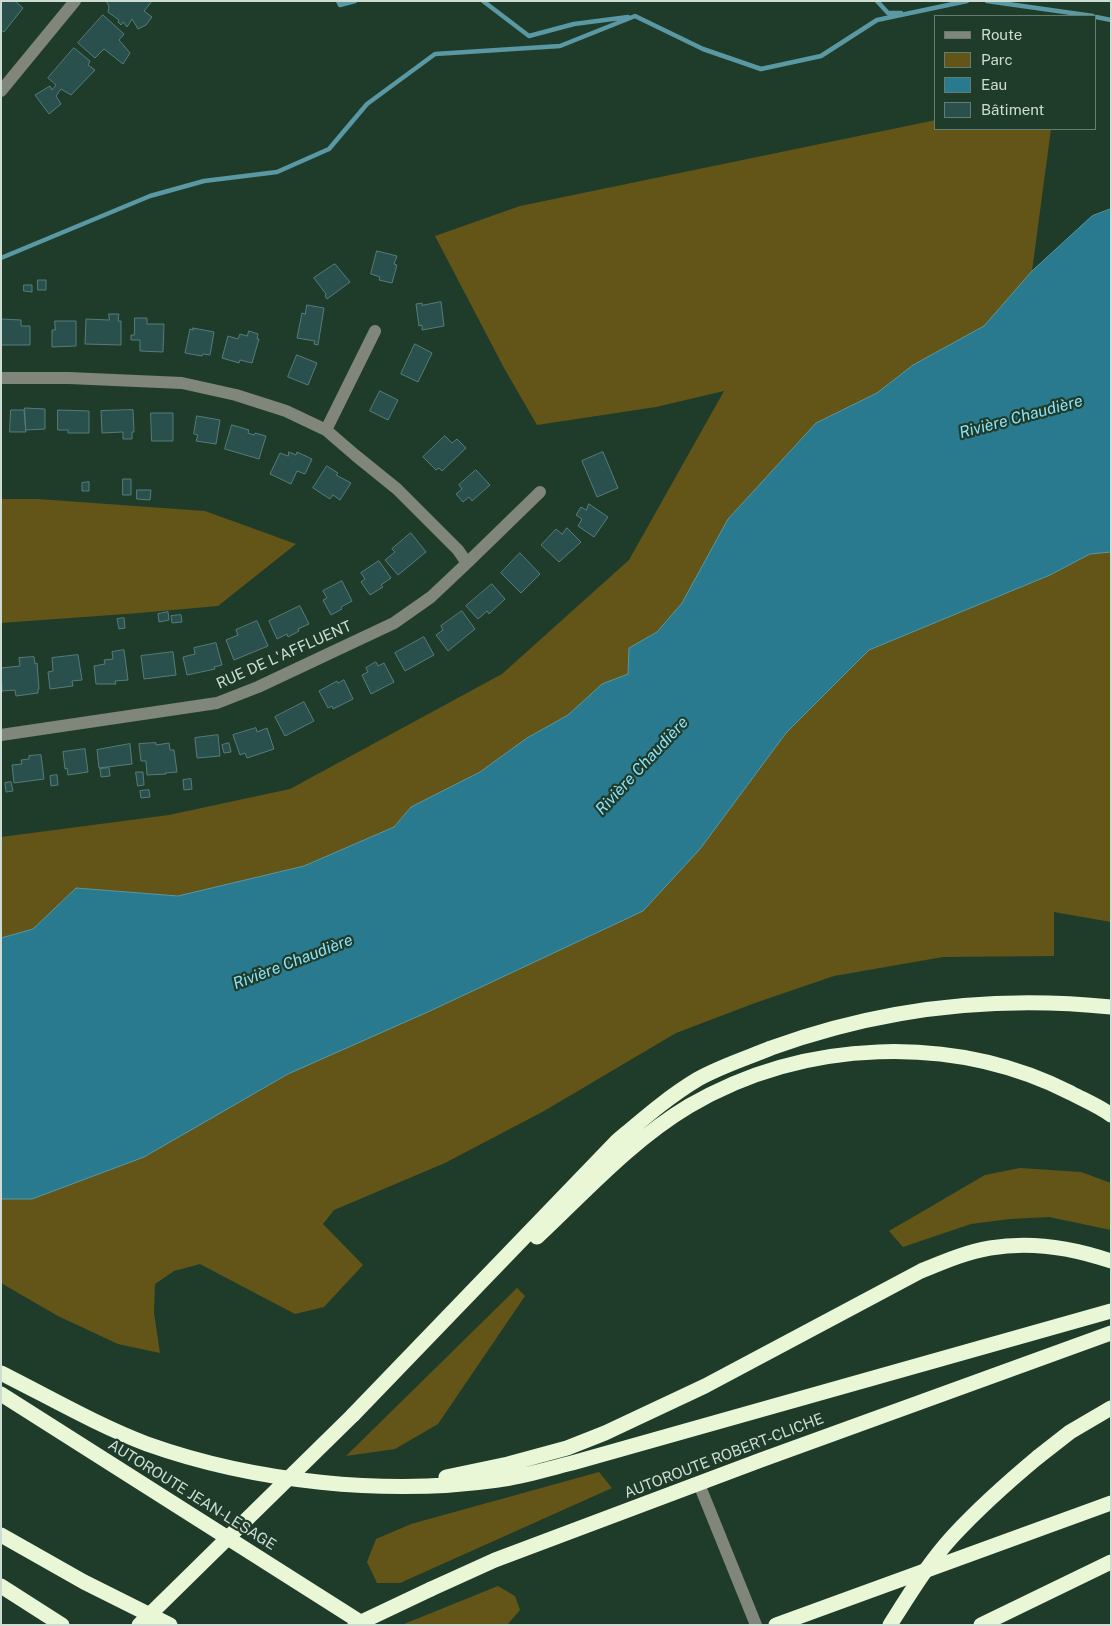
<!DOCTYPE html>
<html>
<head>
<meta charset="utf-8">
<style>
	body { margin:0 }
	#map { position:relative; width:1112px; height:1626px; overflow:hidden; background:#1f3c2b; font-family:"Public Sans",sans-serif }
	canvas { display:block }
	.frame { position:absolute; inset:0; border:2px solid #cdddd3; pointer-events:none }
	.legend { position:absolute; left:934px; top:15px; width:162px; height:115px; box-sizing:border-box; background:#1f3c2b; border:1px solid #657c6e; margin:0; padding:6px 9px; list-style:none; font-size:15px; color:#cdddd3 }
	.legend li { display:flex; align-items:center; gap:10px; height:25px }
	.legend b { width:25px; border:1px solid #657c6e }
</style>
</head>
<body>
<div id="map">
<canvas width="1112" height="1626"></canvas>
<div class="frame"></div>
<ul class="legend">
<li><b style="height:6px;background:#808679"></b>Route</li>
<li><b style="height:14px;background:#635518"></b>Parc</li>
<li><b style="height:14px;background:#297a8e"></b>Eau</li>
<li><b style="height:14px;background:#29504d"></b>Bâtiment</li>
</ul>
</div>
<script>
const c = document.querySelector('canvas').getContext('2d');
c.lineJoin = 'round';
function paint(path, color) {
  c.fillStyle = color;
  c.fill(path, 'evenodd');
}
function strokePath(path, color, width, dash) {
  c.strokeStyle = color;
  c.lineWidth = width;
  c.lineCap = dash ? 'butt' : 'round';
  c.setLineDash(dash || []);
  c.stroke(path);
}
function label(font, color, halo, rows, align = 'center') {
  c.font = font + ' "Public Sans",sans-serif';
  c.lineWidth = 4.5;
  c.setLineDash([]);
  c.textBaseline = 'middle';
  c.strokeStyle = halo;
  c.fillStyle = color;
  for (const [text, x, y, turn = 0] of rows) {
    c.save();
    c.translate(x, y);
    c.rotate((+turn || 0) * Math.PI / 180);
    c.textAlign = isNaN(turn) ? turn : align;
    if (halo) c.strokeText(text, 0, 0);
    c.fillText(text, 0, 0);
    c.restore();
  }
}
paint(new Path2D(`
	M936,120V129H1051L1032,271L984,326L913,365L877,393L816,423L728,519L682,603L657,632L629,648L628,674L602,684L568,715L527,738L480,772L411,807L394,827L304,866L178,896L76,888L33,929L1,938V837L169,815L290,789L502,674L629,560L724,391L656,407L537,425L504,368L435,236L520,206Z
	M1,499H38L205,511L296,544L218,606L139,613L1,623Z
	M1111,552V922L1054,912V956L943,957L834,976L755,1003L676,1033L544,1111L445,1163L334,1210L323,1224L363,1265L324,1307L295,1314L200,1264L174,1271L155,1284L154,1313L160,1353L118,1344L58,1316L1,1283V1199H32L245,1099L288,1074L700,849L786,733L869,650L1050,575L1090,554Z
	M1020,1168L1081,1172L1111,1183V1230L1049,1217L1010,1219L971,1224L903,1247L889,1231L985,1175Z
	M517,1288L525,1296L438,1424L395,1449L346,1456Z
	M599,1472L612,1488L400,1583H377L367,1562L376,1539L411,1524Z
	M498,1586L515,1596L520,1610L507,1625L404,1624Z`), '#635518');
const water = new Path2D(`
	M1111,209V552L1090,554L1050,575L869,650L786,733L700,849L643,911L430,1011L288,1074L144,1157L32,1199H1V938L33,929L76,888L178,896L304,866L394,827L411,807L480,772L527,738L568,715L602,684L628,674L629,648L657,632L682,603L728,519L816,423L877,393L913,365L984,326L1032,271L1092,216Z`);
paint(water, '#297a8e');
strokePath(water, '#5a98a3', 1);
strokePath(new Path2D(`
	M338,1L340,5L355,1
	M483,1L529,36L574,24L628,17
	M877,1L888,13H901
	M987,1L1093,16
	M1096,17L1111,20
	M1,258L150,196L204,181L277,172L329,149L367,104L435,54L560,46L635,16L703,49L761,69L821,56L877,20L967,1`), '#5a98a3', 4.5);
const building = new Path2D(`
	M1,1H15L23,8L4,32L1,30Z
	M108,1H152L144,11L152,17L146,25L138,29L132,19L127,27L123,22L121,25L118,22L119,20L108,12L109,6L107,3Z
	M103,15L124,34L119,40L130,53L123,64L104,49L95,58L78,43Z
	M74,48L90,61L88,65L95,70L71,95L61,89L56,96L61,104L49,114L35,95L50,86L52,90L56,85L48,78Z
	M377,251L397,256L394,264L397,265L392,283L379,280L380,277L371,274Z
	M335,264L350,282L327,299L325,296L326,294L314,278Z
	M38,280H46V290H38Z
	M24,285H32V292L24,291Z
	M441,302L444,326L422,330V325L419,326L416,304L422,303V305Z
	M307,305L324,308L318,345L314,344L315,341L297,338L302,313L305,314Z
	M109,314H119L118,321H121V345L85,344L86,319L109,320Z
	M135,318H147V324H164L163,352L140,351V340H131V335H134Z
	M1,319L21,320V326H30V345H1Z
	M55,321H76V346L52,347V330H55Z
	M193,328L214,332L210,355L203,354L202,356L185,353L190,329L193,330Z
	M249,331L258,334L257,339H259L252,363L240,360L239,363L222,358L228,336L238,339L240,334L247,336Z
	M415,344L432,353L418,382L401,374Z
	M297,355L317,363L308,385L288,377Z
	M380,391L398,400L388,420L370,411Z
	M25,408L45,409V429L26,430Z
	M11,410H24L26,432H10Z
	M58,410L89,411V433H68V430H58Z
	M133,410L134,432H132V439H123V432L102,433L101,411Z
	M151,413H173V441H152Z
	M197,416L220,420L216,444L196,441L198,435L194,434Z
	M232,425L249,430L248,433L254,435L255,433L266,436L259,459L225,449Z
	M445,436L452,443L457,439L466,448L442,471L439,468L436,470L423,457Z
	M289,452L296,455L297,452L312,459L305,474L297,471L291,484L270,474L280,453L288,456Z
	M603,452L618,488L597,497L582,461Z
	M327,466L338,473L336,475L351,483L340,500L333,495L330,499L313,488Z
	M476,470L490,485L472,501L469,497L463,502L456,494L462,489L459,485Z
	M123,479H131V495H123Z
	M89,482V491H82V483Z
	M137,490H151L150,500L137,499Z
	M589,504L608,517L594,537L578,526L582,519L576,515L581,507L586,510Z
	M567,528L581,542L559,562L541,545L556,529L562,534Z
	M411,533L426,552L398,575L385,560L395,552L392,549Z
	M520,553L540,574L521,593L501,573Z
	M379,561L391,578L381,585L383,587L370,595L361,582L365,579L361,573Z
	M342,581L352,601L341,607L342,609L331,615L323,600L327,598L323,591Z
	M492,584L505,599L489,614L487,611L478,619L466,606Z
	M300,606L309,624L298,629L299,631L288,637L287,634L277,639L269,621Z
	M462,611L475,629L448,651L436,635L443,630L441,626Z
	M168,612L169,620L159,622L158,614Z
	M181,615L182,622L172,623L171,616Z
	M124,618L125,628L119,629L117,619Z
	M257,621L268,646L234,660L226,640L238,635L236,630Z
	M424,637L434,655L405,671L395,653Z
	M216,643L222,665L214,667L215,669L187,675L183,657L195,654L194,648Z
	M124,650L128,680L115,681L116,684H96L94,666L105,664L104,660L113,659L112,652Z
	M173,652L176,675L144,679L141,656Z
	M78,655L82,680L72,681L73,686L50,689L48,672L53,671L52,658Z
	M34,657L35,664L37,663L39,689H38V693L16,696L15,690L2,691L1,668L20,666L19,658Z
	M376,662L378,666L384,663L394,682L371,694L362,675L368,672L366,668Z
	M344,680L353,699L333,709L332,706L328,708L319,691L337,681L338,683Z
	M304,702L314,721L285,736L275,717Z
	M256,728L257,732L267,728L274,749L247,758L245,753L240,755L233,735Z
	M218,735L220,756L197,758L195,738Z
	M156,743V745L169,743L170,750H174L177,772L165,773L166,774L147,775L146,761H141L139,744Z
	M229,743L231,752L224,753L222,745Z
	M130,744L132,764L99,768L97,750Z
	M85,749L88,772L68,775L67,768L65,769L63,752Z
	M41,755L44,779L14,783L12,765L22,764L21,760L29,759V756Z
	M109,768L110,776L101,777L100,769Z
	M136,772H143L144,785L138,786Z
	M57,775L58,785L51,786L50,776Z
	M191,779L192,789L184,790L183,780Z
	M11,782L13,791L6,792L5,783Z
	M149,790L150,797L141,798L140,791Z`);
paint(building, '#29504d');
strokePath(building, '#557d79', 1);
strokePath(new Path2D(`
	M1,91L75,1
	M1,378H69L182,383L236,395L286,411L326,430L355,455L397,489L458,550L467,563L431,597L394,623L258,687L217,703L1,735
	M326,430L375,331
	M467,563L540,492
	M699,1484L756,1625`), '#808679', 12);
strokePath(new Path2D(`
	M537,1237C585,1192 632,1140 689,1106C804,1039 952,1033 1071,1093C1084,1100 1099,1106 1111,1115
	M1,1373C49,1397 97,1425 147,1444C254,1482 386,1496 498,1480C523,1477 547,1469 572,1463L1111,1311
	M1,1394L365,1625
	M353,1415L617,1141C643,1119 668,1097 698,1079C721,1066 747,1058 771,1048C881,1008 995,995 1111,1007
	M1038,1457L1070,1432L1111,1408
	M446,1477L508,1464L567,1448L605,1433L705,1386L921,1271C943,1262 966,1252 990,1248C1030,1241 1073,1248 1111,1261
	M1,1535L84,1582L170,1625
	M1,1586L62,1625
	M431,1589L495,1560L761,1460L1111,1333
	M776,1625L1111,1503
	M981,1625L1111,1562`), '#e9f7d7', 15);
strokePath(new Path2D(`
	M139,1625L353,1415
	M355,1625L431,1589
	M890,1625C909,1595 929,1562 953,1536C979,1508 1008,1482 1038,1457`), '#e9f7d7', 15);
label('15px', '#cdddd3', '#1f3c2b', [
	["RUE DE L'AFFLUENT",284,655,-24],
	["AUTOROUTE ROBERT-CLICHE",724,1456,-21],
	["AUTOROUTE JEAN-LESAGE",192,1495,32]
]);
label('italic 16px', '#8de2fb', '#1f3c2b', [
	["Rivière Chaudière",1021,417,-15],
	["Rivière Chaudière",642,766,-47],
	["Rivière Chaudière",293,962,-21]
]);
</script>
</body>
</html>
